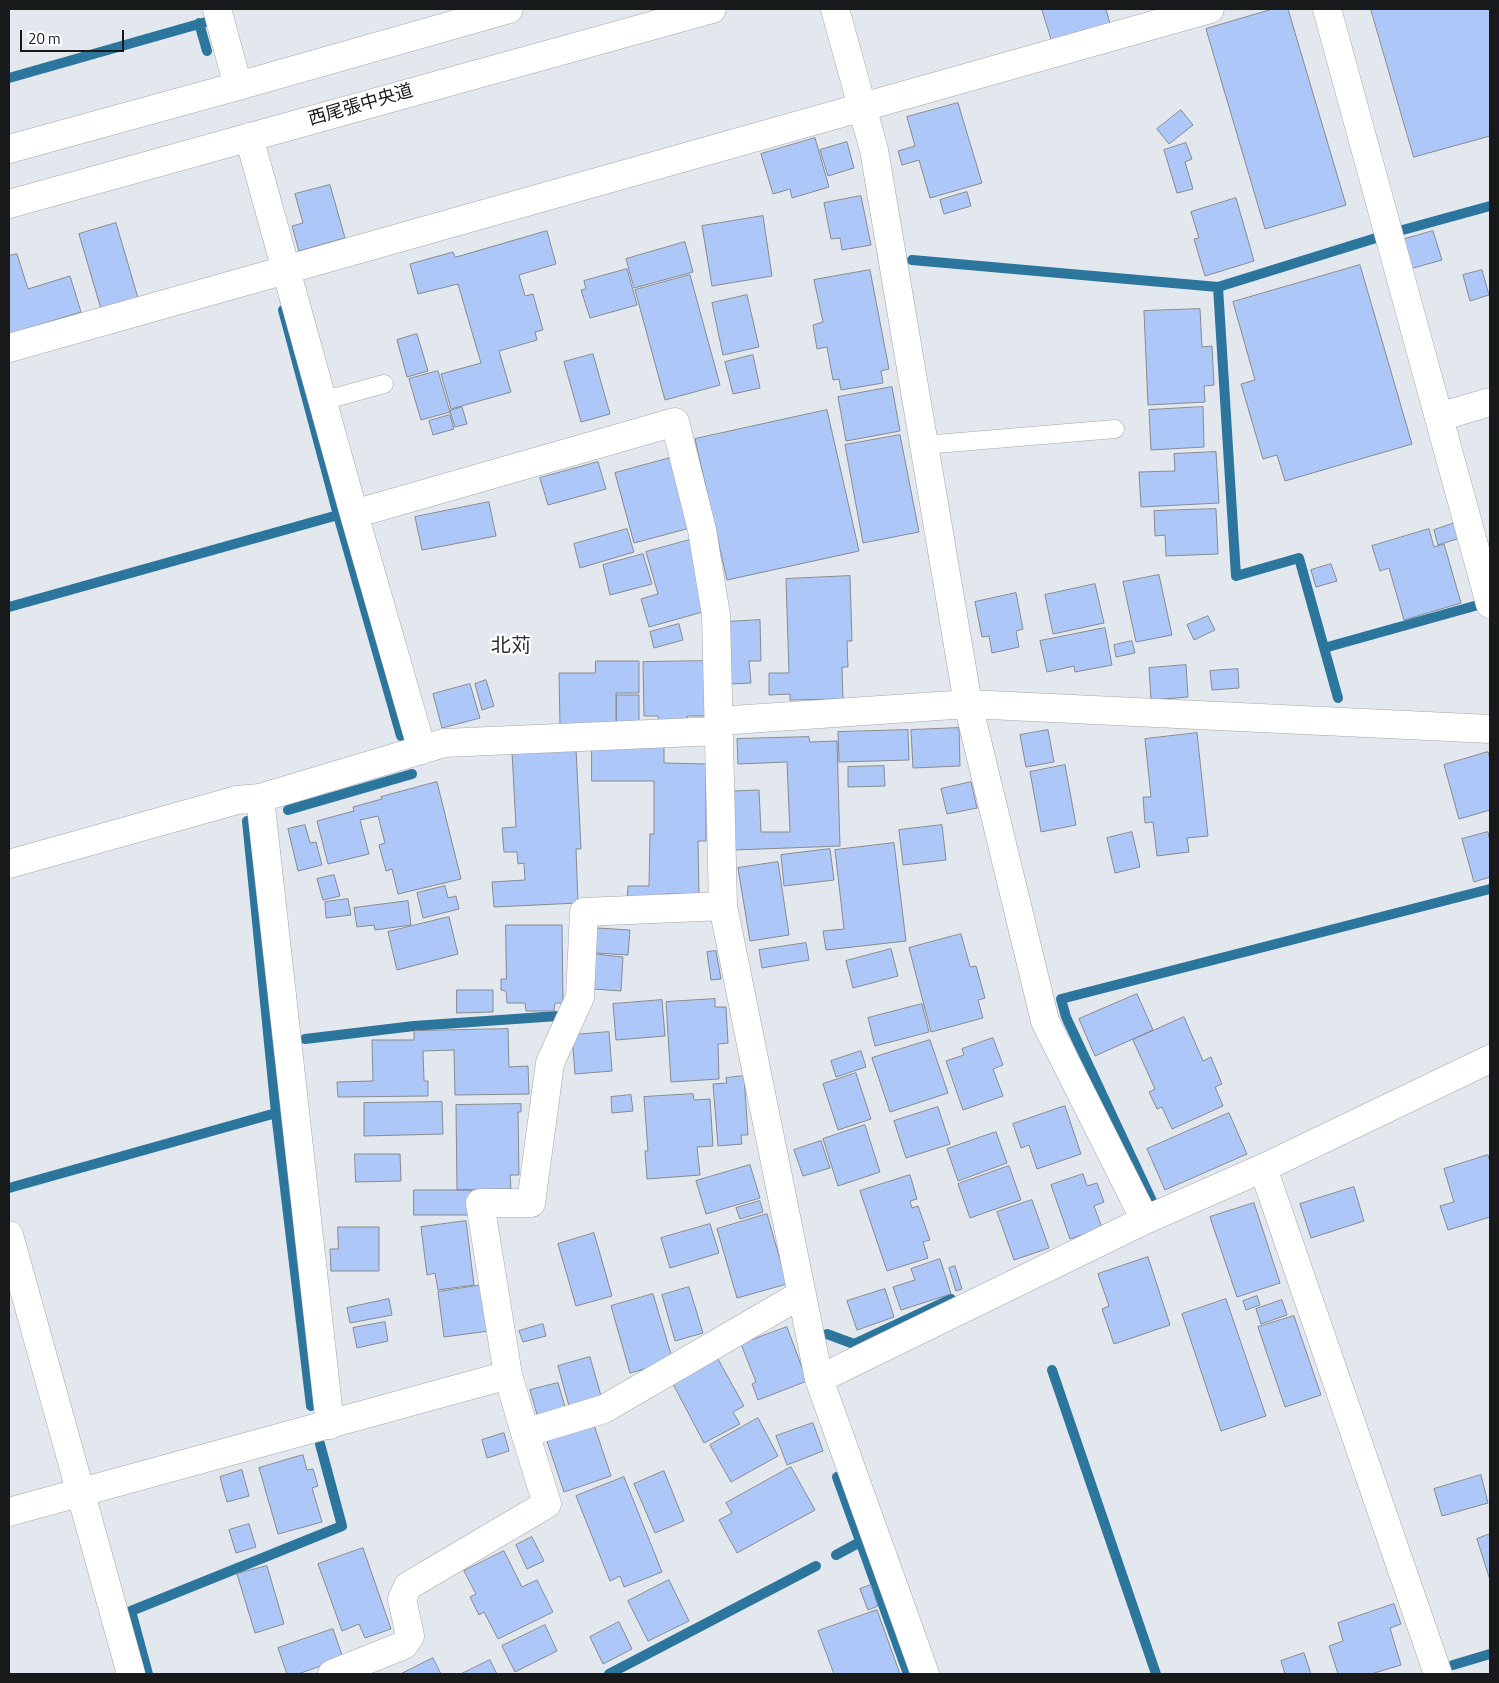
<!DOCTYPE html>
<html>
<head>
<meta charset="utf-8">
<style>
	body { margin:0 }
	#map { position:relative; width:1499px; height:1683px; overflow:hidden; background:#e3e7ee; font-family:"Titillium Web",sans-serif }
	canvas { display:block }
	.frame { position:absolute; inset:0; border:10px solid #18191b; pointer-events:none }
	.scale { position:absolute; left:20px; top:30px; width:104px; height:22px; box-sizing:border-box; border:2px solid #18191b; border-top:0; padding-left:6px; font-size:15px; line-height:18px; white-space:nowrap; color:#18191b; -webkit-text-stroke:4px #fff; paint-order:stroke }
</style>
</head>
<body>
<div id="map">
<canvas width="1499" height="1683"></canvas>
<div class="frame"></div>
<div class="scale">20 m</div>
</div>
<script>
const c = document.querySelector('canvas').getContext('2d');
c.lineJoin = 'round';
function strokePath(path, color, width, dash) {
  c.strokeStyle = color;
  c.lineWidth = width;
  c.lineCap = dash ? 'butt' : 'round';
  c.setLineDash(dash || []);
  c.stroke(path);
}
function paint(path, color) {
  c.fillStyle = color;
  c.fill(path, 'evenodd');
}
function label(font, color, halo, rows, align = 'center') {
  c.font = font + ' "Titillium Web","Noto Sans JP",sans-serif';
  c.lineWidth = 4.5;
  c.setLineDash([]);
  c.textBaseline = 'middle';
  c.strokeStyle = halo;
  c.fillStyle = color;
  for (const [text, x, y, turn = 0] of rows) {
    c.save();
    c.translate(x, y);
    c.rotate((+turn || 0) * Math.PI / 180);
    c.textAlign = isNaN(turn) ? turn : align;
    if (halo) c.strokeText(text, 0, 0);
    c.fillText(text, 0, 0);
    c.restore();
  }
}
strokePath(new Path2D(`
	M199,23L207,51
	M9,78L213,20
	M1399,231L1490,206
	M912,260L1218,287L1376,238
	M1218,287L1236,576L1299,558L1338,698
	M283,310L338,515L401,736
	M9,607L338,515
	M1324,648L1478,605
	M288,810L412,774
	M247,821L276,1113L311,1406
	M305,1039L414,1026L558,1016
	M9,1188L276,1113
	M1152,1201L1066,1017L1061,999L1490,889
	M827,1334L854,1344L951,1299
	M1052,1370L1156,1674
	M837,1477L908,1674
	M836,1555L860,1542
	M1453,1665L1490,1654
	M148,1674L131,1611L342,1526L320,1444
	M609,1674L816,1566`), '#2c759c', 10);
const building = new Path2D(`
	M1042,9H1106L1110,24L1052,41Z
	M1273,9H1288L1346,205L1265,229L1206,29Z
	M1371,9H1490V136L1414,157Z
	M958,103L982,183L930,198L919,160L902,165L898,151L915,146L907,117Z
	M1181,110L1193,125L1169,144L1157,129Z
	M815,138L829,187L792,198L790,189L773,194L761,154Z
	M847,142L854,168L828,176L820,150Z
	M1186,143L1192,159L1185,162L1193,189L1177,193L1164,150Z
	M330,185L345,238L299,251L292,226L303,223L295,194Z
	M967,192L971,206L944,214L940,200Z
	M861,196L871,245L842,250L840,238L831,239L824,203Z
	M1236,198L1254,261L1205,276L1194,239L1199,238L1191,212Z
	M763,216L772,276L712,286L702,226Z
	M116,223L138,298L101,309L79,234Z
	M547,231L556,264L519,275L525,296L533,294L543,330L535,332L537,340L499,351L511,392L451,409L441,374L481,363L458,284L418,294L410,264L453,252L455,257Z
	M1433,231L1442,260L1406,270L1398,241Z
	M685,242L693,272L634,288L626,259Z
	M17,254L28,289L70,276L81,312L9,334V256Z
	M1360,265L1412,444L1285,481L1277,455L1263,459L1241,384L1255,380L1233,302Z
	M627,269L637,305L590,318L581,290L586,289L584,281Z
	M870,270L889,369L881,371L883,383L841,390L839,379L833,380L827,347L817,349L813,325L823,322L814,280Z
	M1482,270L1489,295L1470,301L1463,275Z
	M690,275L720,385L665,400L635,290Z
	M747,295L759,347L723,355L712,303Z
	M1200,309L1202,347L1212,346L1214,385L1204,386L1205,402L1148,405L1144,311Z
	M417,334L428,371L407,377L397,340Z
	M593,354L610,414L581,422L564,362Z
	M753,355L760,388L733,394L725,362Z
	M438,371L450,412L421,420L409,379Z
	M892,387L900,431L846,441L838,397Z
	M462,407L467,424L455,427L450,411Z
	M1203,407L1204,447L1151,450L1149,410Z
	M827,410L859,551L727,580L695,439Z
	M450,415L454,429L433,435L429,421Z
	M900,435L919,532L863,543L845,445Z
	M1216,452L1219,503L1141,507L1139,472L1175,471L1174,454Z
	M670,458L690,528L634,543L615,473Z
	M598,462L606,489L548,505L540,478Z
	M489,502L496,536L422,550L415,517Z
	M1216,509L1218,554L1166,556L1165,535L1155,536L1154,511Z
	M1458,522L1463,537L1438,545L1434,530Z
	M627,529L634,552L580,568L574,544Z
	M1429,529L1434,547L1444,544L1461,603L1404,620L1389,568L1380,571L1372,546Z
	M693,539L706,611L649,627L641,599L658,594L646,552Z
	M643,554L652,584L610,595L603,565Z
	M1331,564L1337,581L1316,587L1311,570Z
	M1159,575L1172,635L1136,642L1123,582Z
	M850,576L852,641H847L848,667H842L843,699L790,700V694L769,695V673H789L786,579Z
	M1095,584L1104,623L1053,634L1045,595Z
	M1016,593L1023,629L1016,631L1019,647L992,653L989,636L982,637L975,602Z
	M1208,616L1215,630L1194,640L1187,625Z
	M760,620L761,661H749L751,683L729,684L727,622Z
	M679,624L683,640L654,648L650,632Z
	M1105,628L1112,665L1075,672L1074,666L1047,672L1040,641Z
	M1132,641L1135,653L1116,657L1114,645Z
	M596,661H639V693H616V725H560L559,673H595Z
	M711,661L705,716H687L688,724H659L658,716H644L643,662Z
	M1186,665L1188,697L1151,700L1149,668Z
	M1238,669L1239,688L1212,690L1210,671Z
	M486,680L494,706L482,710L475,684Z
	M470,684L480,718L442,728L433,694Z
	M617,695H639V725H617Z
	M959,728L960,766L913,768L911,730Z
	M908,730L909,760L839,762L838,732Z
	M1048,730L1054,762L1026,767L1020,735Z
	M1197,733L1208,836L1187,838L1189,852L1157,856L1153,822L1145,823L1143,797H1151L1145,739Z
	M809,737L810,742L837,741L840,846L734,850L732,791L759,790L761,832H790L787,762L738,764L737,739Z
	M592,744H664V763L706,764V841H698L699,894H665V901H627L628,886H649L650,834H654V781H592Z
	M576,749L581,849H576L578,903L494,907L492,882L525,880L524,863L518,864L517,852H504L502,828L516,827L512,752Z
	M1488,752L1490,759V810L1459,819L1444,765Z
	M1065,765L1076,825L1041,832L1030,772Z
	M884,766L885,786L848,787V767Z
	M437,782L461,879L398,894L392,869L386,871L379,845L385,843L378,816L360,820L369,854L328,864L317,821L354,811L353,807L382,799L381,797Z
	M971,782L977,808L947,814L941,789Z
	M305,825L310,843L316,842L322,865L298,871L288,829Z
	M942,825L946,860L903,865L899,830Z
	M1132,832L1140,867L1115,873L1107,838Z
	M1488,832L1490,841V877L1474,882L1462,839Z
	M894,843L906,941L826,950L823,931L844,929L835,850Z
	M830,849L834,880L784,886L781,855Z
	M778,862L789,935L750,941L738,868Z
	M334,875L340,896L323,900L317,879Z
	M445,886L448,898L456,896L459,909L423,918L417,893Z
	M348,899L351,915L326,918L325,902Z
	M408,901L411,925L375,930L374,925L357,927L354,908Z
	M449,917L458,954L397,970L388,932Z
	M506,925H562L563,1003H555L554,1011H526L525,1003H507L506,991L501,990V979H506Z
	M597,928L630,930L628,955L596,953Z
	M961,934L970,967L976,966L985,998L978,1000L983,1018L931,1032L909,948Z
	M806,943L809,960L762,968L759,950Z
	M891,949L898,976L853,988L846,961Z
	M716,951L721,979L711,980L707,952Z
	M595,954L623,957L621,991L593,989Z
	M457,990H493V1012L457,1013Z
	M1137,994L1153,1030L1095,1056L1079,1019Z
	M715,999V1007H726L728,1043L718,1044L719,1079L671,1082L666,1002Z
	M662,1000L665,1036L616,1040L613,1004Z
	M922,1004L929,1032L875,1046L868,1018Z
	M1184,1017L1203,1061L1211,1057L1222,1084L1215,1087L1223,1106L1172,1129L1162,1107L1157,1109L1149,1092L1155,1089L1133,1040Z
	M508,1029L509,1067L528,1066L529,1094L455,1095L454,1050L423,1051L424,1081H428V1096L338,1097L337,1082L373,1081L372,1040H414V1031Z
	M609,1032L612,1071L575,1074L572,1035Z
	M993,1038L1003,1065L993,1069L1003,1096L963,1110L946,1061L964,1055L962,1049Z
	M930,1040L948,1093L890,1112L872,1058Z
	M861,1051L866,1067L836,1077L831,1061Z
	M856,1073L871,1119L838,1130L823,1084Z
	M744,1076L748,1135H741L742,1144L718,1146L713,1084L727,1083L726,1078Z
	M693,1094L694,1100L710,1099L713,1146L697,1147L700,1175L647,1179L645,1151H648L644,1097Z
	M631,1095L633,1111L612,1113L611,1097Z
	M442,1102L443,1134L364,1136V1103Z
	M521,1104V1112H518L519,1175H510L511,1189L457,1190L456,1105Z
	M1065,1106L1081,1154L1037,1169L1029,1145L1021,1148L1013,1124Z
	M938,1107L950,1144L906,1158L894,1121Z
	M1229,1113L1247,1154L1165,1190L1147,1149Z
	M865,1125L880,1172L838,1186L823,1139Z
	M996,1132L1007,1163L958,1181L947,1149Z
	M821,1141L830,1168L803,1176L794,1150Z
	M355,1154H400L401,1181L356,1182Z
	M1488,1155L1490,1162V1217L1448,1230L1440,1206L1454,1202L1444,1169Z
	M750,1165L760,1198L706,1214L696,1181Z
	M1009,1166L1021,1200L970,1218L958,1184Z
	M1083,1174L1087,1186L1097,1183L1104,1202L1094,1206L1102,1228L1070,1239L1051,1185Z
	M910,1175L917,1199L910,1201L912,1208L918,1206L930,1240L923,1242L928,1258L887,1271L860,1191Z
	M1354,1187L1364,1221L1311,1238L1300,1204Z
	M414,1190H471V1215H414Z
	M1032,1200L1049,1248L1014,1260L997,1212Z
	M760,1201L763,1212L740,1219L736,1208Z
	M1254,1203L1280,1283L1237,1297L1210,1217Z
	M767,1214L787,1284L737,1298L717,1229Z
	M466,1221L474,1285L438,1290L435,1273L427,1275L421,1227Z
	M710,1224L719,1253L670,1268L661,1238Z
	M338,1227H379V1271H331L330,1249H338Z
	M594,1233L612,1296L576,1306L558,1244Z
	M1148,1257L1170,1325L1114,1344L1102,1309L1109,1306L1098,1274Z
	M940,1259L951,1294L901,1310L893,1287L915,1280L911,1269Z
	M955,1266L962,1289L956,1291L949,1268Z
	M483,1285L489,1331L444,1337L438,1292Z
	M689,1287L703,1333L675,1341L662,1295Z
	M885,1289L894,1317L857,1330L847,1301Z
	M653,1294L673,1361L630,1373L611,1306Z
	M1257,1296L1260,1305L1246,1310L1243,1301Z
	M389,1299L392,1315L350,1323L347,1308Z
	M1226,1299L1266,1416L1221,1431L1182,1314Z
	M1282,1300L1287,1315L1261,1324L1256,1309Z
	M1294,1316L1321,1395L1285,1407L1258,1327Z
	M385,1322L388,1341L357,1348L353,1328Z
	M543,1324L546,1336L523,1342L519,1331Z
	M787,1327L807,1381L758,1400L752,1384L756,1382L741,1344Z
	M590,1357L601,1396L569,1406L558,1366Z
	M718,1359L744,1406L733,1412L740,1424L704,1443L673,1384Z
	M558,1383L566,1410L538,1418L530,1390Z
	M758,1418L778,1456L731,1482L710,1445Z
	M813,1423L823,1451L787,1465L776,1436Z
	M594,1425L611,1476L564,1492L547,1441Z
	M504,1433L509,1451L487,1458L482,1440Z
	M303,1455L307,1470L313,1469L318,1486L312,1488L322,1522L278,1534L259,1468Z
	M791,1467L815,1510L737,1553L719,1520L732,1513L726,1503Z
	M242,1470L249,1496L227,1502L220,1477Z
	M664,1471L684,1521L655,1533L634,1484Z
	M1481,1475L1488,1503L1442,1516L1434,1489Z
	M624,1477L662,1572L624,1587L620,1576L610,1581L576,1496Z
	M249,1524L256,1547L236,1553L229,1530Z
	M1490,1534V1580L1477,1539Z
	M532,1537L544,1561L527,1569L516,1545Z
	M363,1548L391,1629L365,1638L359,1624L342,1631L318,1564Z
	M504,1551L522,1587L537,1580L553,1612L498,1639L484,1612L479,1615L470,1597L476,1594L464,1571Z
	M267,1566L284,1624L255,1633L237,1574Z
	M669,1580L689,1621L648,1641L628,1601Z
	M871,1585L878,1606L868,1610L860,1589Z
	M1394,1604L1401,1624L1390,1628L1401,1665L1371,1674H1338L1329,1646L1343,1641L1338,1623Z
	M877,1610L900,1674H834L818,1631Z
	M619,1622L632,1649L603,1664L590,1637Z
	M545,1625L557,1651L515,1672L502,1646Z
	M333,1629L343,1658L298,1674H287L278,1648Z
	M1304,1653L1311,1674H1285L1281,1661Z
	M433,1658L441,1674H401Z
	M490,1660L497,1674H461Z`);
paint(building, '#adc8f8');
strokePath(building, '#868a90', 1);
const service = new Path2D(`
	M322,401L384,384
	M924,445L1115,429`);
const minor = new Path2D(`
	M217,9L238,86
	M835,9L874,150L968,704L1045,1021L1145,1220
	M1327,9L1490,604
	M249,137L354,514L422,750
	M9,348L1210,9
	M1439,417L1490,402
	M354,514L675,422L702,530L716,615L723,906L819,1379L925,1674
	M718,721L968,704L1490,729
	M260,798L330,1425
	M9,864L237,800L260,798L444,743L718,731
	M1263,1168L1438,1674
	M9,1235L131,1674
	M819,1379L1145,1220L1263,1168L1490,1059
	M525,1433L508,1375L480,1203H531L550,1063L580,997L584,912L723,906
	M9,1512L508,1375
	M332,1674L404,1645L410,1636L402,1599L408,1586L547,1504L525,1433L604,1409L802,1294`);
const primary = new Path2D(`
	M9,149L238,86L509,9
	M9,204L712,9`);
strokePath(service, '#a2a6ac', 19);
strokePath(minor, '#a2a6ac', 29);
strokePath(primary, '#a2a6ac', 29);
strokePath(service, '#fff', 18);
strokePath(minor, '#fff', 28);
strokePath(primary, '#fff', 28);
label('18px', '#18191b', '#fff', [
	["西尾張中央道",361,106,-16]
]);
label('20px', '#2c2f34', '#fff', [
	["北苅",511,647]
]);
</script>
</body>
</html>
